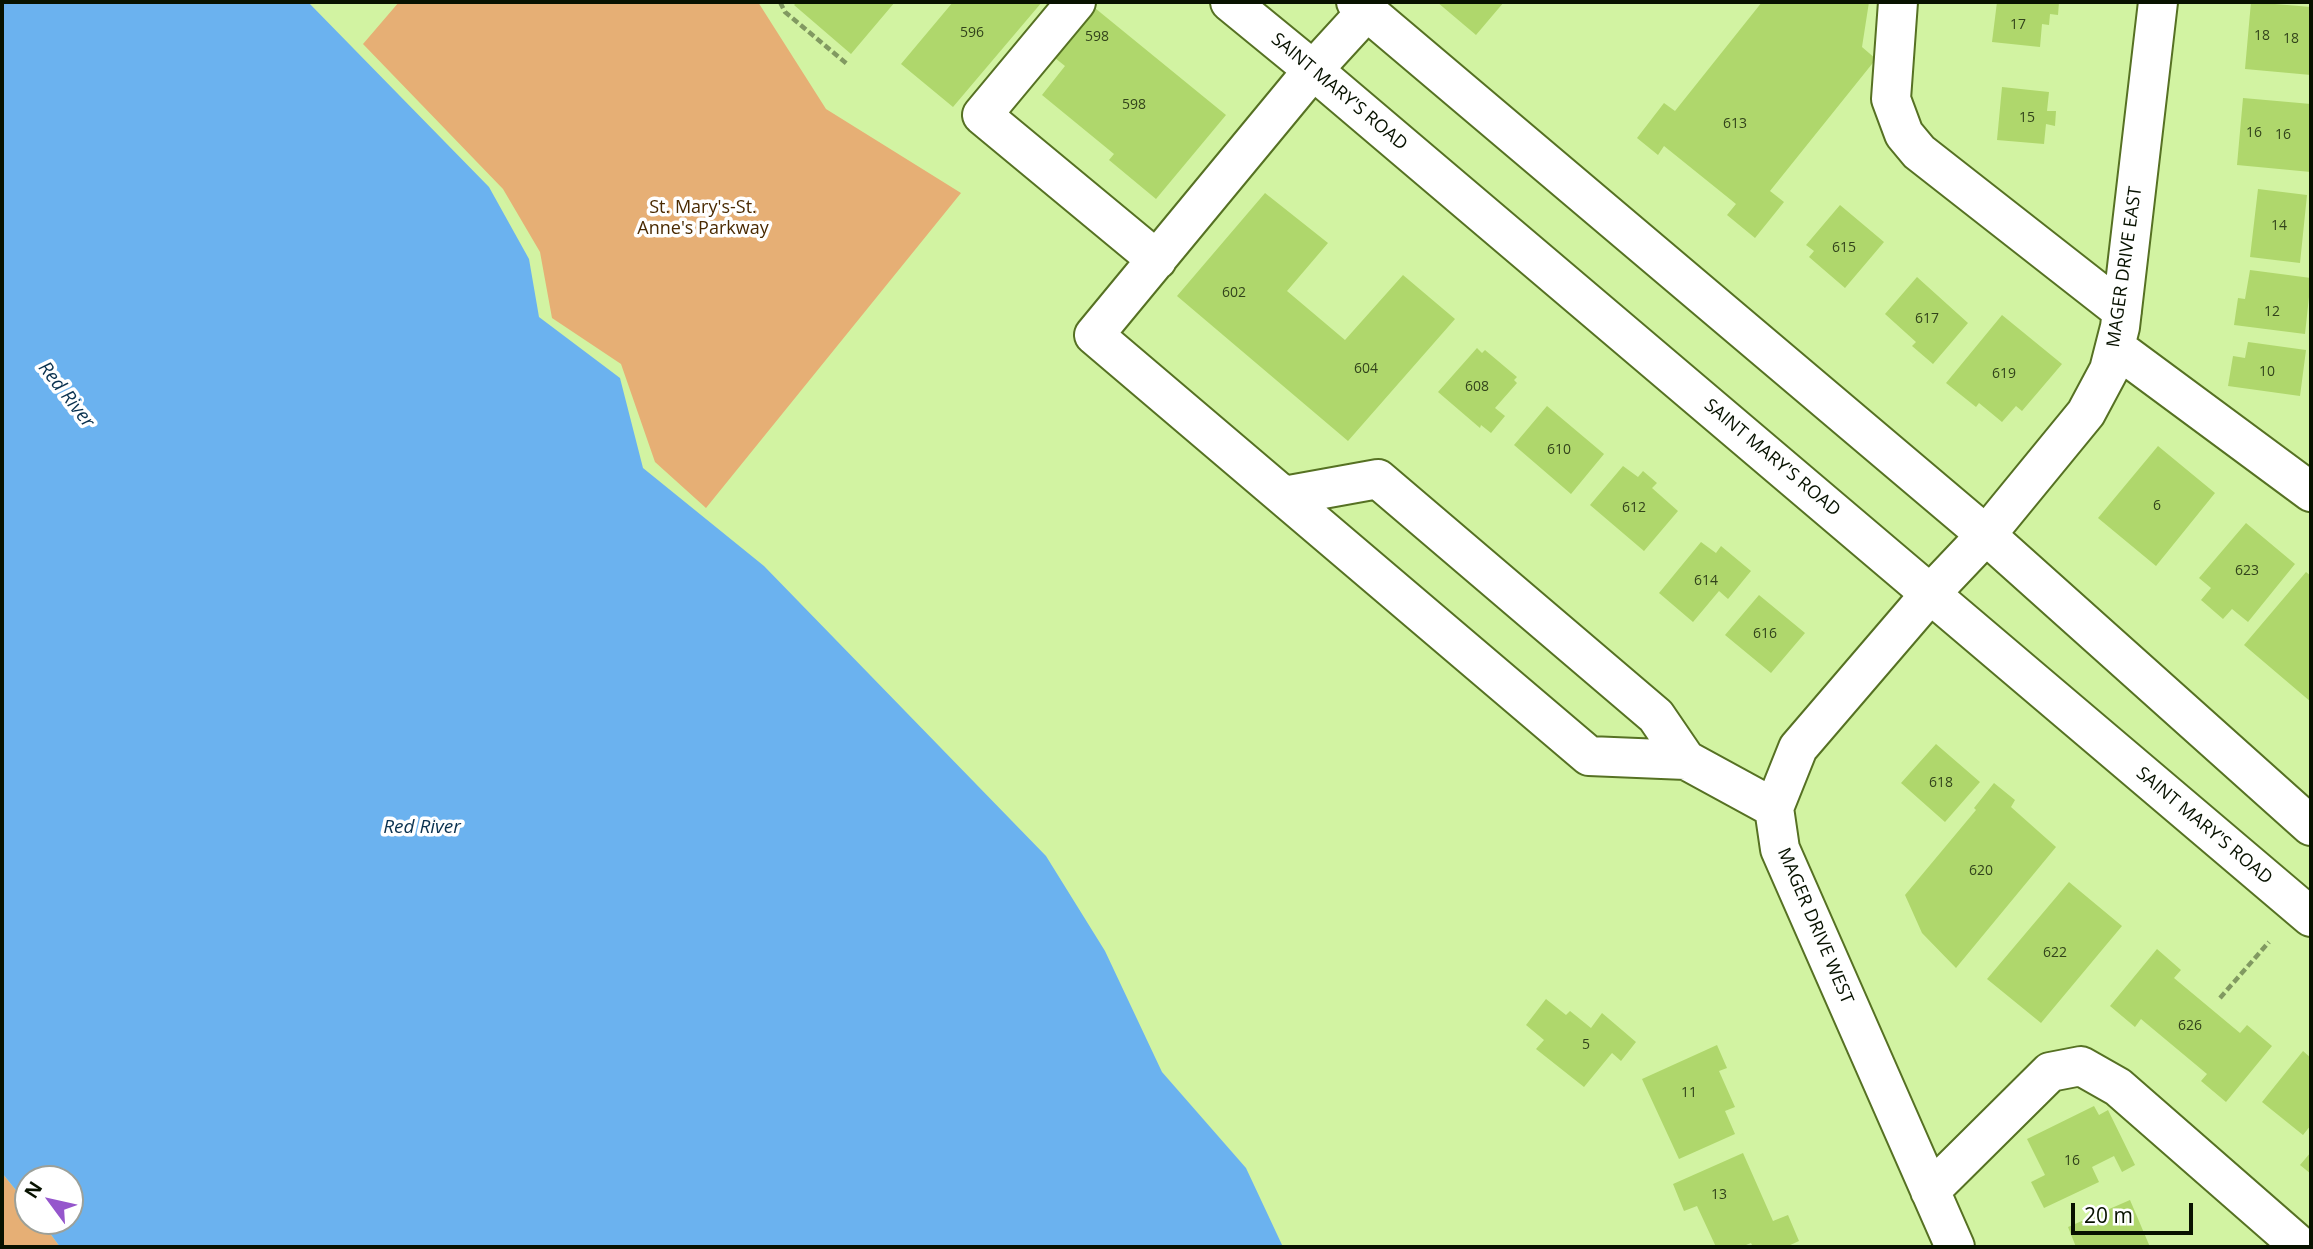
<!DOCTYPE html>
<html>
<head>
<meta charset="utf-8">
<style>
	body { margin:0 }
	#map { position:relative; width:2313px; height:1249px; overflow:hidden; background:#d2f3a2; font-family:"Open Sans",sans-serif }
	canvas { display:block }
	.frame { position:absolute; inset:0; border:4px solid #081200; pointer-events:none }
	.north { position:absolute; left:14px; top:1165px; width:70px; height:70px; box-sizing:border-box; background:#fff; border:2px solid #9ca099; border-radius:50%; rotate:303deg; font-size:19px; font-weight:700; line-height:28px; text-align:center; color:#081200 }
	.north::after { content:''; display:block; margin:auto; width:24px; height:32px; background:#9556cc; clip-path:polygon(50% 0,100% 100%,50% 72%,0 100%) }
	.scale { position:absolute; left:2071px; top:1203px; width:122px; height:32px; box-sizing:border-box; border:4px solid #081200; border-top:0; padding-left:9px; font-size:21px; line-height:24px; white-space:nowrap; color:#081200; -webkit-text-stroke:5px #fff; paint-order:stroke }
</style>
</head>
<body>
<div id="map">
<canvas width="2313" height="1249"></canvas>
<div class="frame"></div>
<div class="north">N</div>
<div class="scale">20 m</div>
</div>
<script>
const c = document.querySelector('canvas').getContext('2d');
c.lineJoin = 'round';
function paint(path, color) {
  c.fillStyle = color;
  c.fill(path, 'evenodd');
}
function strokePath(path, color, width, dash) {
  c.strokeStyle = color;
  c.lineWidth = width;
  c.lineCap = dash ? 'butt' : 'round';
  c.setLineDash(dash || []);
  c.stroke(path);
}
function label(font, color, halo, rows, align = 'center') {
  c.font = font + ' "Open Sans",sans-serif';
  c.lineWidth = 7;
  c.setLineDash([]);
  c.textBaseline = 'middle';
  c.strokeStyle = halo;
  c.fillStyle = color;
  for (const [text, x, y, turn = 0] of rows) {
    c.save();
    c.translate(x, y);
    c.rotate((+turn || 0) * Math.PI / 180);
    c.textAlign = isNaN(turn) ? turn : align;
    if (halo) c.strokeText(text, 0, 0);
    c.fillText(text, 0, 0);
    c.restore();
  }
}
paint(new Path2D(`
	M399,2H758L826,109L961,193L706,508L655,462L621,364L552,318L540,252L503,189L363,44Z
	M2,1173L28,1205V1221H41L60,1247H2Z`), '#e6af75');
paint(new Path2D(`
	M2,2H308L489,187L529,259L539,317L620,378L643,468L764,566L1046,856L1105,951L1162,1072L1246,1168L1283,1247H60L41,1221H70V1179H28V1205L2,1173Z`), '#6bb2ef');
paint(new Path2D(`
	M797,2H895L851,54L794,5Z
	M953,2H1042L953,107L901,64Z
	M1437,2H1504L1476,35Z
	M1762,2H1869L1862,47L1876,59L1770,191L1784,202L1755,238L1727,215L1736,204L1664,146L1658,155L1637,138L1664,103L1675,111Z
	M1997,2H2059L2058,15L2050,14L2049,25L2042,24L2040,47L1992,42Z
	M2251,2L2311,7V75L2245,69Z
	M1090,4L1226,115L1156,199L1109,160L1114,154L1042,95L1065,66L1050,54Z
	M2002,87L2049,92L2047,111H2056L2055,126L2046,124L2044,144L1997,140Z
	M2243,98L2311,104V172L2237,165Z
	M2258,189L2307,195L2300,263L2250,257Z
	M1265,193L1328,243L1287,291L1345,340L1403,275L1455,319L1348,441L1177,296Z
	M1840,205L1884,242L1845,288L1809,257L1814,251L1806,245Z
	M2250,270L2311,278L2305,334L2234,325L2238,298L2245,299Z
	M1917,277L1968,323L1933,364L1912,346L1916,342L1885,314Z
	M2002,315L2062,364L2022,411L2016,406L2002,422L1979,403L1976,407L1946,383Z
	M2248,342L2306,350L2300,396L2228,386L2233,356L2245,358Z
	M1477,348L1482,353L1485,350L1517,377L1514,380L1517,383L1495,408L1505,416L1491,433L1481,425L1480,428L1438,392Z
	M1547,406L1604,454L1571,494L1514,445Z
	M2158,446L2215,493L2156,566L2098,518Z
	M1623,466L1638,477L1643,471L1657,483L1652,488L1678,511L1644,551L1590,505Z
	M2246,523L2295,564L2248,622L2232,609L2223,619L2201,600L2211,588L2199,578Z
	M1701,542L1716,553L1721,546L1751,571L1728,599L1719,591L1693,622L1659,593Z
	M2306,572L2311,576V702L2244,645Z
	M1759,595L1805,633L1771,673L1725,635Z
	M1936,744L1980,782L1945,822L1901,783Z
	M1994,783L2015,800L2011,807L2056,847L1956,968L1922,933L1905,895L1976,810L1974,808Z
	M2069,882L2122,926L2041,1023L1987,979Z
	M2157,949L2181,970L2174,978L2240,1033L2247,1025L2272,1046L2226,1102L2201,1081L2207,1074L2141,1019L2135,1027L2110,1006Z
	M1546,999L1566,1015L1570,1011L1591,1028L1602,1013L1636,1042L1621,1061L1612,1053L1584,1087L1536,1049L1544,1040L1526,1025Z
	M1717,1045L1727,1068L1719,1071L1735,1107L1725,1111L1735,1134L1679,1159L1642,1079Z
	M2303,1051L2311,1058V1125L2303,1135L2262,1102Z
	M2094,1106L2099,1115L2108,1110L2135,1165L2122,1172L2114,1156L2092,1167L2099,1182L2044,1208L2031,1182L2045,1175L2027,1139Z
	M2311,1152V1174L2300,1165Z
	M1743,1153L1773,1221L1788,1215L1799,1241L1786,1247H1753L1751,1243L1741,1247H1716L1697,1206L1684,1211L1673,1184Z
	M2130,1200L2150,1247H2076L2068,1227Z`), '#afd76c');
const minor = new Path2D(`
	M1076,2L982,115L1157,260
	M1898,2L1891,99L1904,134L1919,152L2122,311
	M1367,11L1313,70L1094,335L1589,756L1686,760
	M2115,347L2311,492
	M1284,496L1378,479L1656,716L1686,760L1774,808
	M1930,1191L2050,1072L2081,1066L2118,1087L2301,1247
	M1955,1247L1780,849L1774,808L1798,748L1931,593L1986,535L2086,413L2109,370L2120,327L2158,2`);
const major = new Path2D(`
	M1230,2L1313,70L2311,917
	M1356,2L1986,535L2311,826`);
strokePath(minor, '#567123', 42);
strokePath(major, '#567123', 42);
strokePath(new Path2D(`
	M780,2L785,12L847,64
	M2220,998L2269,942`), '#819961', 4.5, [7, 3.5]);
strokePath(minor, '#fff', 38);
strokePath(major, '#fff', 38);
label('14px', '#32431b', null, [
	["17",2018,25],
	["596",972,33],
	["18",2262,36],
	["598",1097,37],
	["18",2291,39],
	["598",1134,105],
	["15",2027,118],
	["613",1735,124],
	["16",2254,133],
	["16",2283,135],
	["14",2279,226],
	["615",1844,248],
	["602",1234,293],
	["12",2272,312],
	["617",1927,319],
	["604",1366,369],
	["10",2267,372],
	["619",2004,374],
	["608",1477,387],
	["610",1559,450],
	["6",2157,506],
	["612",1634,508],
	["623",2247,571],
	["614",1706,581],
	["616",1765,634],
	["618",1941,783],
	["620",1981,871],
	["622",2055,953],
	["626",2190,1026],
	["5",1586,1045],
	["11",1689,1093],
	["16",2072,1161],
	["13",1719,1195]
]);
label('18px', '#081200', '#fff', [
	["SAINT MARY'S ROAD",1339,92,40],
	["MAGER DRIVE EAST",2125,267,-82],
	["SAINT MARY'S ROAD",1772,458,40],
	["SAINT MARY'S ROAD",2204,826,40],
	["MAGER DRIVE WEST",1815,926,67]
]);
label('18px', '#4a2a02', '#fff', [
	["St. Mary's-St.",703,208],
	["Anne's Parkway",703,229]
]);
label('italic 19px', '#09314f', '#fff', [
	["Red River",66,395,52],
	["Red River",422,828]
]);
</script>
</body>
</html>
